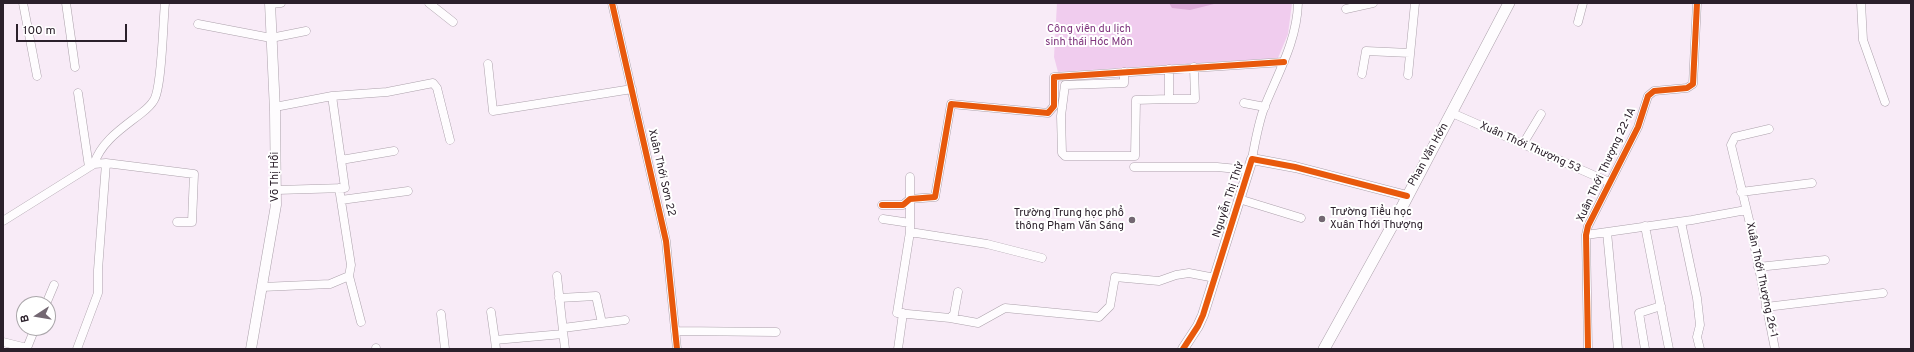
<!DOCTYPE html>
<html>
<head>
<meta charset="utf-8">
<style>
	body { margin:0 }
	#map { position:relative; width:1914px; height:352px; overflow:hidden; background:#f8ebf7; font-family:Overpass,sans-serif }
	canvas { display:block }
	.frame { position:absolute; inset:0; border:4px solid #2b202b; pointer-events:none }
	.north { position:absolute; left:16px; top:296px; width:40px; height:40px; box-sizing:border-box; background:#fff; border:1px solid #aaa6aa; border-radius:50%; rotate:258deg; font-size:11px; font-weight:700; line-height:16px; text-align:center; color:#2b202b }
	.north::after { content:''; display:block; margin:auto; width:14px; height:18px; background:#736772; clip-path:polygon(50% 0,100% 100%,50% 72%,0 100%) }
	.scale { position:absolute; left:16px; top:24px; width:111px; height:18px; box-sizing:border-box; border:2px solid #2b202b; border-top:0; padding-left:5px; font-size:12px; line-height:14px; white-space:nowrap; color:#2b202b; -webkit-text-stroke:3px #fff; paint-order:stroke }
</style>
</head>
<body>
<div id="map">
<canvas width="1914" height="352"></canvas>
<div class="frame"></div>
<div class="north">B</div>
<div class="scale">100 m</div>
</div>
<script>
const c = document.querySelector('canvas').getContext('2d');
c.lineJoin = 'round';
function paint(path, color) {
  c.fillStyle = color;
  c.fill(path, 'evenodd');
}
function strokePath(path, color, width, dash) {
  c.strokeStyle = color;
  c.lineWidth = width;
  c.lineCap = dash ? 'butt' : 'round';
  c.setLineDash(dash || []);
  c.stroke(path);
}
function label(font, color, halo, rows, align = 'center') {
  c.font = font + ' Overpass,sans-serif';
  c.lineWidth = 4;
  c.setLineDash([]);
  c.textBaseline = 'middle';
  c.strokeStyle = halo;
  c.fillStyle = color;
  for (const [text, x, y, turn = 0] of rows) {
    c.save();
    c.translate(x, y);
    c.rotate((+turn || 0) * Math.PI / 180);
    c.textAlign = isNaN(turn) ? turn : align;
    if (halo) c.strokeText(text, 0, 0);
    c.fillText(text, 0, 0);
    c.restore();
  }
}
paint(new Path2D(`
	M1057,3H1292L1288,34L1278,58L1058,72L1054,57Z`), '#f0ccee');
paint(new Path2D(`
	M1169,3H1218L1190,10L1172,8Z`), '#ddacda');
const minor = new Path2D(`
	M23,3L37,76
	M66,3L75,67
	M429,3L453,22
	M612,3L666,241L677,349
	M1861,3L1863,40L1885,102
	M270,4L281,3
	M1346,9L1373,3
	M1578,22L1583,3
	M198,24L271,38L306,31
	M488,64L493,111L632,89
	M1124,72V83L1065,85L1061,116L1062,153L1065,156H1135L1136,100L1169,99V69
	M1362,74L1366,51L1410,53
	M1408,75L1415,3
	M78,93L89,167
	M1169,99H1195L1194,67
	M1244,103L1265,107
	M275,107L332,96L387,92L433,83L437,88L450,140
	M1452,113L1609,182
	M1769,129L1735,137L1731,145L1751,228L1775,349
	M1523,144L1541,114
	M1252,159C1255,142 1258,125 1264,108C1278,73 1297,41 1298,3
	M341,160L394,151
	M94,164C101,142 121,129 139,115C144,111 150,107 154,100C162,87 163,22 165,3
	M1134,167H1217L1248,170
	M339,188L351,265L349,276
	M277,190L345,188L332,96
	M1741,192L1812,183
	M1239,199L1301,218
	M341,200L408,191
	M882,205H903L910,199L935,197L951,104L1048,113L1054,106V77L1284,62
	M883,219L910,223
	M3,221L94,164L106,163
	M1681,222L1697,298L1700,325L1697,337L1700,349
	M1645,226L1669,349
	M910,232V177
	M1607,232L1618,349
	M1586,235L1692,220L1746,210
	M1758,267L1825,260
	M557,276L565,349
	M262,287L330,284L349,276L361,322
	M958,292L954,314L950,318L897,313L910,232L987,244L1042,258
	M559,298L596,296L602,323
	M46,304L54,285
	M1766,307L1883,293
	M491,312L495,340
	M441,314L445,349
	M950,318L978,323L1005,308L1099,317L1110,306L1115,277L1159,281L1176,275L1189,273L1215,278
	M563,328L625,320
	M675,331L776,332
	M3,342L27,348L35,328
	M77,349L98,293V270L106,163L194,174L192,222H177
	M376,349V348
	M496,349L495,340L563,334
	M898,349L903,313
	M1588,349L1586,235L1588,226L1638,127L1648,96L1654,91L1687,88L1693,84L1697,3
	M1645,349L1639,313L1661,306`);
const tertiary = new Path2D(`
	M251,349L276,205L275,111L270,3
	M1183,349L1198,326L1203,315L1252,159L1295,167L1407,196`);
const secondary = new Path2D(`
	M1324,349L1392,226L1509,3`);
strokePath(minor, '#aca1ab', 9);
strokePath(tertiary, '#aca1ab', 11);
strokePath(secondary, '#aca1ab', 12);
strokePath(minor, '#fefcfe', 8);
strokePath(tertiary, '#fefcfe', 10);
strokePath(secondary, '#fefcfe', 11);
strokePath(new Path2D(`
	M612,3L666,241L677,349
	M882,205H903L910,199L935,197L951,104L1048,113L1054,106V77L1284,62
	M1183,349L1198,326L1203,315L1252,159L1295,167L1407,196
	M1588,349L1586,235L1588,226L1638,127L1648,96L1654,91L1687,88L1693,84L1697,3`), '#e8590c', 6);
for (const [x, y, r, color] of [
	[1322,219,4,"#736772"],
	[1132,220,4,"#736772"]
]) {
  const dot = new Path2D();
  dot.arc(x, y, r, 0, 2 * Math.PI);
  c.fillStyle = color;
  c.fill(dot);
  strokePath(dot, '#fff', 1.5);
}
label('11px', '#7f347d', '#fff', [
	["Công viên du lịch",1089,30],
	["sinh thái Hóc Môn",1089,43]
]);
label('11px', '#2b202b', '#fff', [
	["Xuân Thới Thượng 53",1530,148,24],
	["Phan Văn Hớn",1429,155,-61],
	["Xuân Thới Thượng 22-1A",1607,165,-65],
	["Xuân Thới Sơn 22",661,173,77],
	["Võ Thị Hồi",276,177,-90],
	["Nguyễn Thị Thử",1229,200,-72],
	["Xuân Thới Thượng 26-1",1761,280,78]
]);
label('11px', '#2b202b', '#fff', [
	["Trường Tiểu học",1330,213],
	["Xuân Thới Thượng",1330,226],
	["Trường Trung học phổ",1124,214,"right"],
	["thông Phạm Văn Sáng",1124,227,"right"]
], 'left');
</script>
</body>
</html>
